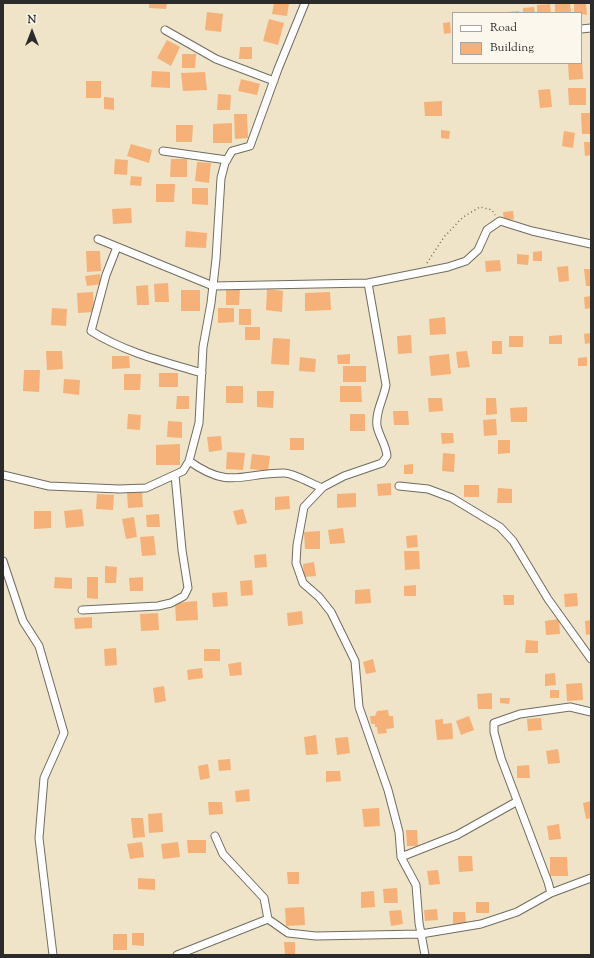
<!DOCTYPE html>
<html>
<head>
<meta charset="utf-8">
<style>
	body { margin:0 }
	#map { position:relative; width:594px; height:958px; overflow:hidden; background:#efe4c7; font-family:"Sorts Mill Goudy",serif }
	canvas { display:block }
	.frame { position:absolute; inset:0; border:4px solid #2b2b2b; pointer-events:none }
	.legend { position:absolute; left:452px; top:12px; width:130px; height:52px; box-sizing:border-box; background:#fbf7ec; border:1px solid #a8a59f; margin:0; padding:5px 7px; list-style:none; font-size:12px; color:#2b2b2b }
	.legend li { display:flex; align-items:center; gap:8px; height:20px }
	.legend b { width:20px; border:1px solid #a8a59f }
	.north { position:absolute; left:12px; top:12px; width:40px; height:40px; -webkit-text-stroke:3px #fbf7ec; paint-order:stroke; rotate:0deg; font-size:11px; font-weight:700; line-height:16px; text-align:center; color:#2b2b2b }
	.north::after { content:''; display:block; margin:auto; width:14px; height:18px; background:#2b2b2b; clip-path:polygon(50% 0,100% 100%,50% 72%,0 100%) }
</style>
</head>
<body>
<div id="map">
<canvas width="594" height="958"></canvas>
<div class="frame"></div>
<ul class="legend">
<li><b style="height:5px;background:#fff"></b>Road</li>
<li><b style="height:11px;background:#f5b177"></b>Building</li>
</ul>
<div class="north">N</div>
</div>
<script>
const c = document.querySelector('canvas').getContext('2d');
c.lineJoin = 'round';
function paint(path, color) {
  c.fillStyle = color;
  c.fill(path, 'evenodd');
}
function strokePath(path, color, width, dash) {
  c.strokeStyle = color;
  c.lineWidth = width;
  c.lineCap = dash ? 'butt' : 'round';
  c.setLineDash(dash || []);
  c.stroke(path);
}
paint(new Path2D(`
	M149,3H167L166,9L149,8Z
	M274,3H289L287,16L272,14Z
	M555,3H570L571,13H555Z
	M574,3H586L587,15L574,13Z
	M550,4L551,13H537V5Z
	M534,7L535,13H523V8Z
	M519,11V13H507V12Z
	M207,12L223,14L221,32L205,30Z
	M269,19L284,23L278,45L263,41Z
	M450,22L451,33L444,34L443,23Z
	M167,40L180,47L171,66L157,58Z
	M240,47H252V59H239Z
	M182,54H196L195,68H182Z
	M581,59H582L583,79L569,80L568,63H581Z
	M152,71L170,72V88L151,87Z
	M205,72L207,90L183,91L181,73Z
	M241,79L260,84L257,95L238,91Z
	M86,81H101V98H86Z
	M568,88H586V105H569Z
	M550,89L552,107L540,108L538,90Z
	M218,94L231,95L230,110H217Z
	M104,97L114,98V110L104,109Z
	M442,101V116H425L424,102Z
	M581,113H591V134H582Z
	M234,114H247L248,138L235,139Z
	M232,123V143H213V124Z
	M176,125H193L192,142H176Z
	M441,130L450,131L449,139L441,138Z
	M564,131L575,133L573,148L562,146Z
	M584,142H591V155L585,156Z
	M131,144L152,150L149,163L127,156Z
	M115,159L128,160L127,175L114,174Z
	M171,159H187V177H170Z
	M197,162L211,163L209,183L195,181Z
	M131,176L142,177L141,186L130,185Z
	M156,184H175L174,202H156Z
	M192,188H208V205L192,204Z
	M131,208L132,223L113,224L112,209Z
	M513,211L514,219L504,221L503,212Z
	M186,231L207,233L206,248L185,247Z
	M86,251H100L101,271L87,272Z
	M542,251V261H533V252Z
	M517,254L529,255L528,265L517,264Z
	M500,260L501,271L486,272L485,261Z
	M568,266L569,281L559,282L557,267Z
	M584,269H591V286H586Z
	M100,274L101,284L87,286L85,276Z
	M168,283L169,302H155L154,284Z
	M148,285L149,305H137L136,286Z
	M267,289L283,291L282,312L266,310Z
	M181,290H200V311H181Z
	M226,290H240L239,305H226Z
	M93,292L94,312L78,313L77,293Z
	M330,292L331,310L305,311V293Z
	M591,296V308L585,309L584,297Z
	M52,308L67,309L66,326L51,325Z
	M218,308H234V322L218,323Z
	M239,309H251V325H239Z
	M445,317L446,334L430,335L429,319Z
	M245,327H260V340H245Z
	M591,333V343L585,344L584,334Z
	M411,335L412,353L398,354L397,336Z
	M562,335V344H549V336Z
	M509,336H523V347H509Z
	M273,338L290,339L289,365L271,364Z
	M492,341H502V354H492Z
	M46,351H62L63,369L47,370Z
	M467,351L470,367L458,368L456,352Z
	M350,354V364H338L337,355Z
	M449,354L451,374L431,376L429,356Z
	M112,356H129L130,368L112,369Z
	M300,357L316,359L315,372L299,371Z
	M587,357V366H578V358Z
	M343,366H366V382H343Z
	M24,370H40L39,392L23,391Z
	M159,373H178V387H159Z
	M124,374H141L140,390H124Z
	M64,379L80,380L79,395L63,393Z
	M226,386H243V403H226Z
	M340,386H361L362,402H340Z
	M257,391H274L273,408L257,407Z
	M177,396H189V409H176Z
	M428,398H442L443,411L429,412Z
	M486,398H496L497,414L486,415Z
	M527,407V422H511L510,408Z
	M393,411H408L409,425H394Z
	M128,414L141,415L140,430L127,429Z
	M350,414H365V431H350Z
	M496,419L497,435L484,436L483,420Z
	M168,421L182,422V438L167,437Z
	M441,433H453L454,443L442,444Z
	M221,436L222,450L209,452L207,437Z
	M290,438H304V450H290Z
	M498,440H510V453L498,454Z
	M180,444V465H156V445Z
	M227,452L245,453L243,470L226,469Z
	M443,453L455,454L454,472L442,471Z
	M252,454L270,456L268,471L250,469Z
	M413,464V474H404V465Z
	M391,483V495L378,496L377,484Z
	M464,485H479V497H464Z
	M498,488L512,489V503H497Z
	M142,492L143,507L128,508L127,493Z
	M356,493V507L337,508V494Z
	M97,494L114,495L113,510L96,509Z
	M289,496L290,509L275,510V497Z
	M82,509L84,526L66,528L64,511Z
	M243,509L247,523L237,525L233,511Z
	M34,511H51V528L34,529Z
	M159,514L160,527H147L146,515Z
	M134,517L137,537L126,539L122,519Z
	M343,528L345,543L330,544L328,530Z
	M320,531V549H305L304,532Z
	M417,535L418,547L407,548L406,536Z
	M154,536L156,555L142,556L140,537Z
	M404,551H419L420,569L405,570Z
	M266,554L267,567L255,568L254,555Z
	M314,562L316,576L304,577L303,564Z
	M105,566L117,567L116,583H105Z
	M55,577L72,578V589L54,588Z
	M87,577H98V599L87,598Z
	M143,577V591H130L129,578Z
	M252,580L253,595L241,596L240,581Z
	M416,585V596H404V586Z
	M370,589L371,603L355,604V590Z
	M227,592L228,606L213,607L212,593Z
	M577,593L578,606L565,607L564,594Z
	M503,595H514V605H504Z
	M197,601L198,620L176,621L175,603Z
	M302,611L303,624L288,626L287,613Z
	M158,613L159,630L141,631L140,614Z
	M92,617V628L75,629L74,618Z
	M559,619L560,634L546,635L545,621Z
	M591,620V634L586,635L585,621Z
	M526,640L538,641V653H525Z
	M116,648L117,665L105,666L104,649Z
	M204,649H220V661H204Z
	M373,659L376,672L366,674L363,662Z
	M241,662L242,675L230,676L228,664Z
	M202,668L203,678L188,680L187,670Z
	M555,673L556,685L545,686V674Z
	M582,683L583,700L567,701L566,684Z
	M164,686L166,701L155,703L153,688Z
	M550,690H559V698H550Z
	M492,693V709H478L477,694Z
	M500,698H510L509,704L500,703Z
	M388,710L389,716H393L394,728L386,729L387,733L378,734L377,727H375V724H371L370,716H375L377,711Z
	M469,716L474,730L461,735L456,721Z
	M541,718L542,730L528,731L527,719Z
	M443,719V724L452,723L453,739L437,740L435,720Z
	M316,735L318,754L306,755L304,737Z
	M348,737L350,753L337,755L335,738Z
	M558,749L560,763L548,764L546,751Z
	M230,759L231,770L219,771L218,760Z
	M208,764L210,778L200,780L198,766Z
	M529,765L530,778H517V766Z
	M326,771H340L341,781L326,782Z
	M249,789L250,801L236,802L235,791Z
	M591,801V818L586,819L583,803Z
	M208,802H222L223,814L209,815Z
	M379,808L380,826L364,827L362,809Z
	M162,813L163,832L149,833L148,814Z
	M131,818H143L145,837L133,838Z
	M559,824L561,839L549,840L547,826Z
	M406,830H417L418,846H407Z
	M187,840H206V853H188Z
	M142,842L144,857L130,859L127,844Z
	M178,842L180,857L163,859L161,844Z
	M458,856H472L473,871L459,872Z
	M550,857H567L568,876H550Z
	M438,870L440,884L429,885L427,871Z
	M287,872H299V884H288Z
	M138,878L155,879V890L138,889Z
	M397,888L398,903H384L383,889Z
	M374,891L375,907L361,908V892Z
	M476,902H489V913H476Z
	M304,907L305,925L286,926L285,908Z
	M437,909L438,920L425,921L424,910Z
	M401,910L403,924L391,926L389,911Z
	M453,912H465L466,923L453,924Z
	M132,933H144V946L132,945Z
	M113,934H127V950H113Z
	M284,942H295V954H285Z`), '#f5b177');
const street = new Path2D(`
	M305,3L278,69L250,146L232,151L225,163L221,178L216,259L211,303L203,347L199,423L189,461C230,490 241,473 284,473C293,473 312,484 322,488
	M581,29L591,28
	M165,30L216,59L274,81
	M163,151L227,160
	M98,239L213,286L368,283
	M117,247L106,275L91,331C124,352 165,362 202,373
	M3,475L49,486L119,489L146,488L183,471L189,461
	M399,486L428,489L452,498L500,527L513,541L548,599L591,659
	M3,561L23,621L39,646L64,733L44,778L39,838L53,955
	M82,610L158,606L171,603L184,596L188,588L182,550L175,475
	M215,836L223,854L264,898L268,919
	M401,857L457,835L516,802
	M551,893L548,882L501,758L494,732V723L520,714L570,707L591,712
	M177,955L268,919L288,933L316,936L421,934L481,924L517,912L551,893L591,878
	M425,955L419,923L416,885L401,857L399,832L388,790L359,707L355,661L331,612L319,597L303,583L296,563L297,545L304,507L323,487L344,476L382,463L387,456C386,445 379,436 377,426C375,412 384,398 386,385L368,283L448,267L466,261L478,250L487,230L500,221L532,231L591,244`);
strokePath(street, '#706c62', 9);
strokePath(new Path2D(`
	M427,263L444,237L463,217L480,207L492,210L495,215`), '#706c62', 1.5, [1, 3]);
strokePath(street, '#fff', 7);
</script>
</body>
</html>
